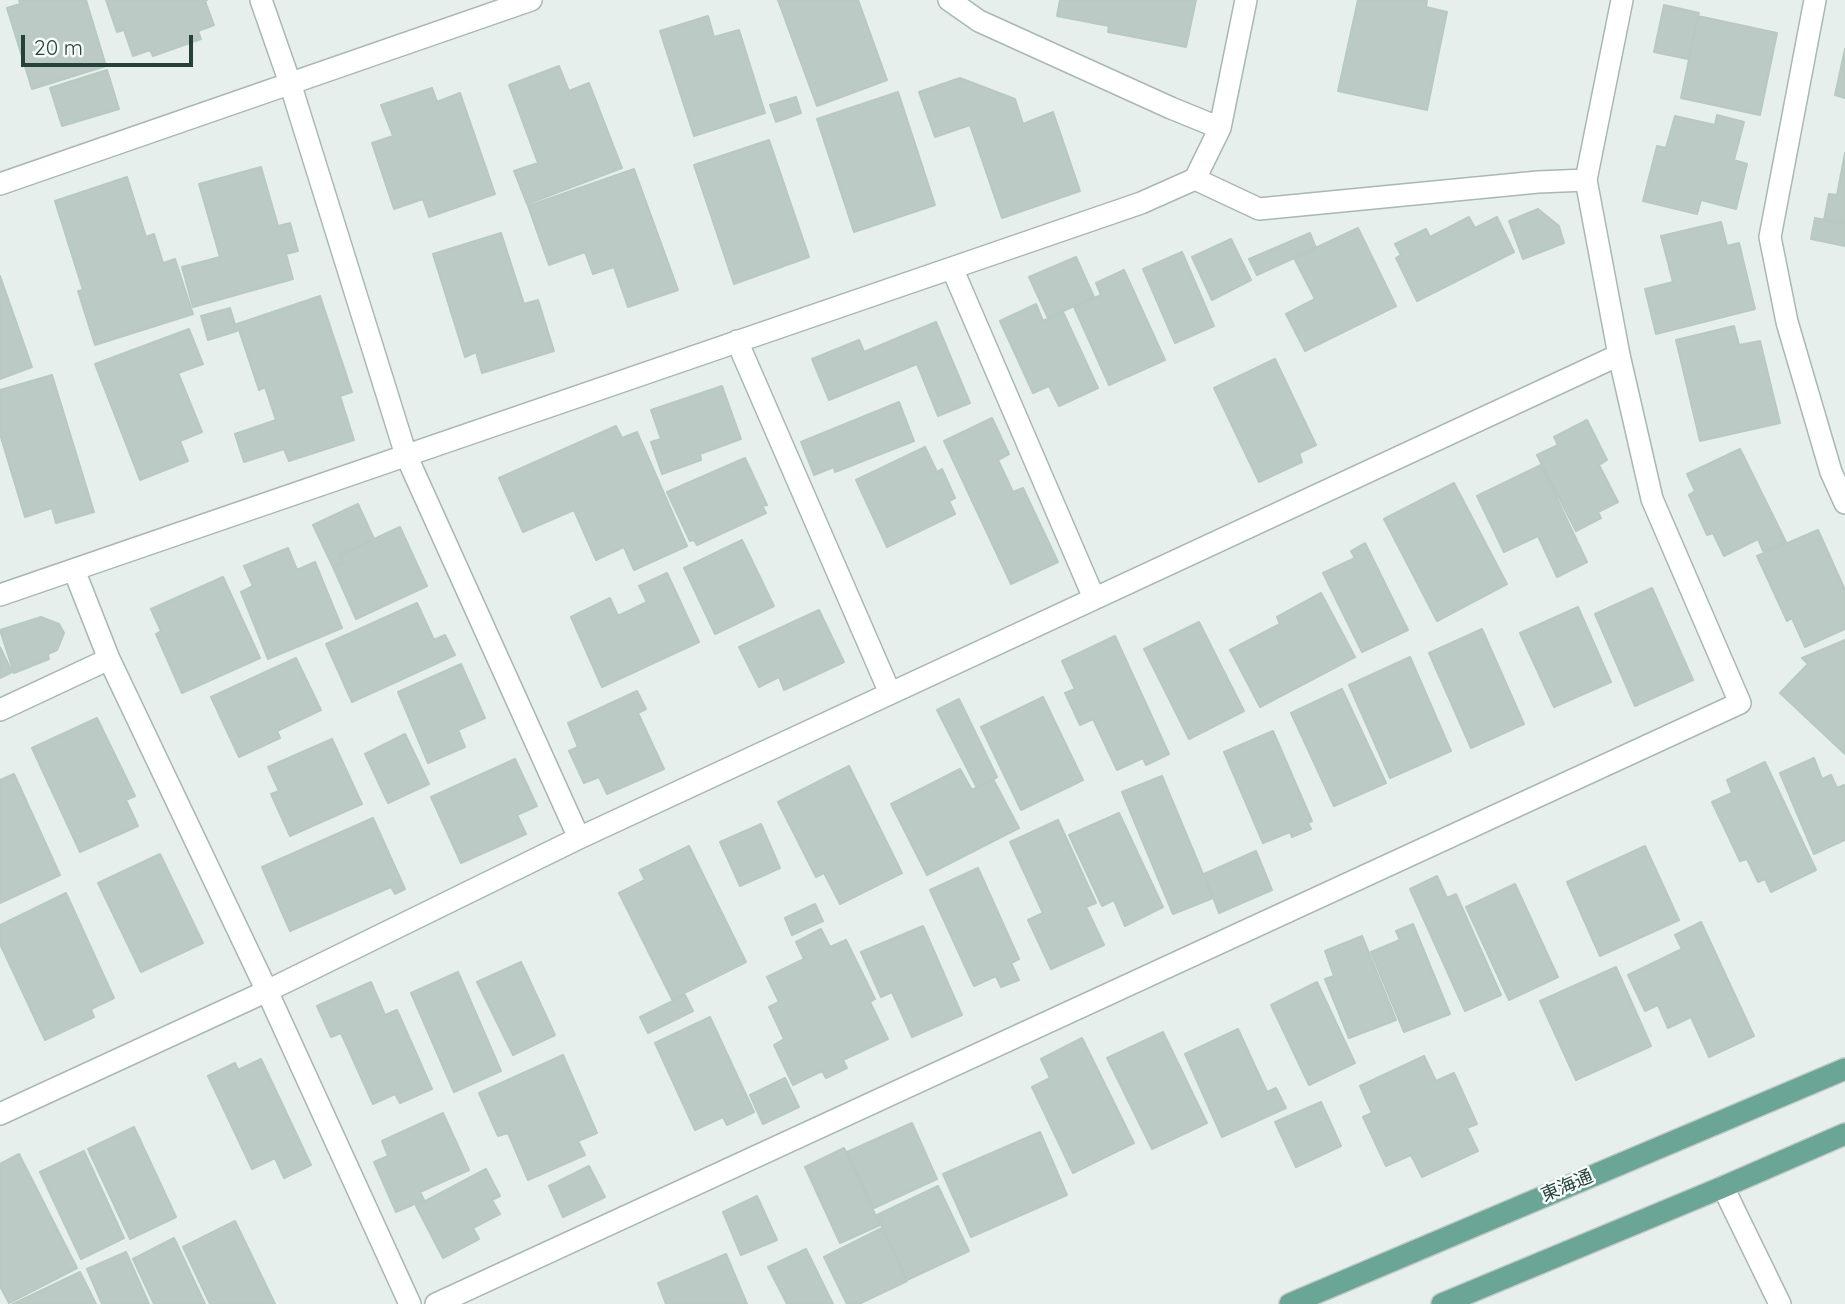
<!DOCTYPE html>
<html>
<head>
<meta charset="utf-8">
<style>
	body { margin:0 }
	#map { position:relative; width:1845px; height:1304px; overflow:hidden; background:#e6efeb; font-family:Quicksand,sans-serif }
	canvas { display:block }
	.scale { position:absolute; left:21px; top:35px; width:172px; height:32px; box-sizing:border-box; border:4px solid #24423a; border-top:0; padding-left:9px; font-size:21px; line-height:24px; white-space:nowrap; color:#24423a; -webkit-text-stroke:5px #f7fbf9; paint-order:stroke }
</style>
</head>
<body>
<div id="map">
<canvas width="1845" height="1304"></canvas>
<div class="scale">20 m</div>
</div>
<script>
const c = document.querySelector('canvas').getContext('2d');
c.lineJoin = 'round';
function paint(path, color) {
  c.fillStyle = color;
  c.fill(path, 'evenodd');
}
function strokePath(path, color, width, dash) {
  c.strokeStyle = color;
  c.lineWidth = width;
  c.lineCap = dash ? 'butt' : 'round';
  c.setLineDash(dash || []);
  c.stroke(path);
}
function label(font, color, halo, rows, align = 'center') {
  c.font = font + ' Quicksand,"Noto Sans JP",sans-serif';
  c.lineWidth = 5;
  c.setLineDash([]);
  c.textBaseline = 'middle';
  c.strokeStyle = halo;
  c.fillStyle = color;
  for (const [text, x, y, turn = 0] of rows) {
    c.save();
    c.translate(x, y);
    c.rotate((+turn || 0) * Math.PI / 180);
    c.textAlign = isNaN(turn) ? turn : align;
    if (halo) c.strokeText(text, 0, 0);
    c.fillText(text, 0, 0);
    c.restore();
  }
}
const building = new Path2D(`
	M19,0H86L106,66L32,89L7,8L20,4Z
	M106,0H207L205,1L214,25L198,31L201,39L153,56L150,50L133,56L124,30L117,32Z
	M778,0H858L887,80L817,106Z
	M1060,0H1196L1186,47L1108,32L1109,26L1057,16Z
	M1358,0H1427L1426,7L1447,12L1427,110L1338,91Z
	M1664,5L1699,13L1688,59L1654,52Z
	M708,16L714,37L739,30L765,113L694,136L660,31Z
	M1698,16L1777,33L1760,115L1681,98Z
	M1845,49V98L1835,95Z
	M559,66L569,91L589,83L622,168L527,204L514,171L538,163L509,85Z
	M107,70L119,109L62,126L50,88Z
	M960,78L1015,99L1023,124L1053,112L1080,191L1002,218L970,125L935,137L919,92Z
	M432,88L437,102L460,93L495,194L429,217L423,199L394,209L372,143L393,136L381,105Z
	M898,92L935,205L854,232L817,119Z
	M796,97L801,113L776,122L770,105Z
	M1717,115L1744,122L1734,160L1747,164L1736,209L1701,200L1697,214L1643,201L1657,146L1666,148L1675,116L1715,125Z
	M769,140L809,257L734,284L694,165Z
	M1845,153V224L1824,220L1829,194L1837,195Z
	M261,167L278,226L290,223L298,251L286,254L293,279L193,307L182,267L220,257L199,184Z
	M634,169L678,290L628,307L614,267L593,274L585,252L549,265L528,206Z
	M127,177L146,237L154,234L163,263L175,259L193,314L95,345L78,291L83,290L55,201Z
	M1538,209L1559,226L1564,243L1523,259L1509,221Z
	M1469,217L1475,228L1497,217L1514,252L1417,301L1396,258L1401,255L1395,244L1426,229L1430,237Z
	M1815,218L1845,224V246L1811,239Z
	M1721,222L1727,246L1739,243L1755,309L1656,334L1645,289L1673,282L1661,236Z
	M1358,228L1396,306L1305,351L1286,314L1315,299L1294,258Z
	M501,233L524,304L538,300L554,351L482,373L476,352L465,357L433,254Z
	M1310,233L1316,248L1257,275L1249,259Z
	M1231,239L1251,280L1212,300L1192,257Z
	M1182,252L1214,326L1175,343L1143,269Z
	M1076,257L1094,297L1048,318L1029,277Z
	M1124,270L1165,360L1109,385L1074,307L1101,295L1096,283Z
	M0,276L32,367L0,379Z
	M320,296L352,392L340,396L354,440L289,461L284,449L244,462L235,434L276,420L265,387L259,390L237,324Z
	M1036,304L1043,321L1063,312L1098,388L1059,406L1049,386L1033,393L1000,321Z
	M230,308L237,331L208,340L201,316Z
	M936,322L970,403L938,416L917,364L829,400L812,359L859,340L864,352Z
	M1734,326L1739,345L1760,341L1780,423L1700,441L1676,340Z
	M189,329L203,364L178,373L202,432L180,441L188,461L140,480L95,364Z
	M1275,359L1316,445L1299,453L1302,462L1259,482L1214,388Z
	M52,375L94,512L56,523L52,508L25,517L0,434V390Z
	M722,386L741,439L700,454L701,460L662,474L651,442L661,439L651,410Z
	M899,402L914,441L835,472L834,467L814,475L801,442Z
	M992,418L1009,454L998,460L1013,492L1023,488L1058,562L1011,584L944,441Z
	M1587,420L1607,460L1599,465L1618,502L1598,512L1601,518L1576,531L1537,455L1558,445L1554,437Z
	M616,426L622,438L637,432L687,546L634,570L624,547L596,560L574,510L523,532L499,478Z
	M925,447L937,472L942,469L955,498L949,501L955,514L887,547L856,480Z
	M1740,449L1786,542L1763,551L1758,539L1724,556L1713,533L1707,535L1689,495L1695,491L1687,474Z
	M745,458L767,505L762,506L766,513L697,545L694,540L690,541L667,492Z
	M1541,465L1587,562L1557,577L1538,536L1504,552L1477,496Z
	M1454,483L1507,584L1437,621L1384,519Z
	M358,504L374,539L340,555L343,563L333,567L313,525Z
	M400,527L427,586L356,619L333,567L343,563L340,555Z
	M1818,530L1845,590V629L1805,647L1792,618L1787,621L1757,556Z
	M742,540L774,606L715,634L684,568Z
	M1365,543L1408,630L1362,652L1323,573L1355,558L1351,551Z
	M288,548L297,570L315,562L342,628L268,659L241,592L253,586L244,566Z
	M667,573L699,642L602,687L571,617L610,598L618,616L647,602L639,586Z
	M223,577L260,658L182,693L156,634L161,631L151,609Z
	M1652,588L1693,680L1635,706L1595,614Z
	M1321,593L1355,657L1260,707L1230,650L1280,624L1277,617Z
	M417,603L434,640L445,635L455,655L352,702L326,644Z
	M1578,607L1611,682L1554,707L1520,633Z
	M819,610L844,662L784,690L779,677L759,687L739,647Z
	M41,617L59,624L64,633L57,650L48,654L49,659L14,673L0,630Z
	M1199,622L1244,711L1189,739L1144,649Z
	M1482,629L1524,724L1471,748L1429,653Z
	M1115,636L1169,754L1146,765L1143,758L1117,770L1093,719L1080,725L1065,693L1075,689L1062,661Z
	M1845,640V754L1780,693L1808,664L1802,658Z
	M0,647L12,672L0,678Z
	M1410,657L1451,751L1390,778L1349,685Z
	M296,658L321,710L277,731L280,738L239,757L211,697Z
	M461,664L485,718L458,730L465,747L428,763L398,692Z
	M1342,689L1386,783L1334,806L1291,713Z
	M637,691L646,709L638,713L664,769L607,794L599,777L584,783L569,751L578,747L568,723Z
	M1043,697L1083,780L1021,810L981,727Z
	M959,699L997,777L977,788L937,710Z
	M97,718L135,796L126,800L138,826L80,852L32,748Z
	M1273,731L1312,821L1308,823L1311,829L1292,837L1290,832L1263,843L1224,752Z
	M405,734L429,784L388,803L365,754Z
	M332,739L362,804L290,836L271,794L279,791L268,767Z
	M1814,758L1822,779L1831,775L1837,788L1844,785L1845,787V840L1814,854L1780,773Z
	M515,759L537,806L517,815L526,834L461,863L431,797Z
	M1765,762L1816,870L1771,892L1765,879L1758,882L1747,859L1740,861L1712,802L1732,793L1727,780Z
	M849,766L902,873L840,904L824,873L816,877L778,802Z
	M960,769L972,790L993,779L1019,828L927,875L891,804Z
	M14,774L60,875L0,903V780Z
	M1162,776L1213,898L1173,914L1122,792Z
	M1119,813L1163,907L1125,926L1114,900L1102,906L1069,835Z
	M373,818L405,889L395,894L391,887L290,931L262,867Z
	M1058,820L1096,903L1086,907L1104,945L1051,969L1028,920L1043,913L1010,842Z
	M761,824L780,868L740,886L720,842Z
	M689,846L746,962L672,999L619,893L645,880L640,870Z
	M1645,846L1679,920L1600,956L1567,882Z
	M1256,851L1272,890L1219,913L1204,874Z
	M160,854L203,943L141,972L98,883Z
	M978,868L1019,959L1011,963L1019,980L1001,987L996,976L974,986L930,890Z
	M1437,876L1447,898L1456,894L1501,995L1465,1011L1410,889Z
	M1515,884L1558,977L1509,1000L1466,907Z
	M66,893L114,998L91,1009L94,1017L45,1040L0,944V925Z
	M815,904L823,921L792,935L785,918Z
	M1701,922L1754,1036L1709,1057L1691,1017L1668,1028L1658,1005L1645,1011L1628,975L1682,949L1675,935Z
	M1413,924L1450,1014L1404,1032L1371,952L1400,940L1396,931Z
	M923,926L962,1015L912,1037L892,992L881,997L861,952Z
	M821,929L830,947L846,940L875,999L870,1002L888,1039L843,1060L847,1068L826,1078L822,1071L793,1085L774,1045L784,1039L769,1007L779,1002L767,977L804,959L796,942Z
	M1362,936L1396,1020L1349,1038L1325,979L1334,976L1325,951Z
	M521,962L555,1035L513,1055L477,982Z
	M1616,967L1651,1046L1576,1080L1540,1001Z
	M458,972L501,1071L454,1092L411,993Z
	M371,982L385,1015L397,1010L432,1089L400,1103L395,1094L373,1104L341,1033L331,1037L317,1006Z
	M1317,982L1355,1063L1309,1085L1271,1005Z
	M685,995L693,1011L648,1033L640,1017Z
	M710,1017L754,1112L727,1125L723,1117L695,1130L655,1043Z
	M1238,1029L1267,1092L1276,1088L1286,1108L1222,1137L1185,1054Z
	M1163,1032L1207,1123L1152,1149L1107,1058Z
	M1082,1038L1134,1143L1073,1173L1032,1087L1050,1078L1041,1059Z
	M563,1055L597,1133L578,1141L585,1155L528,1180L508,1133L498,1136L479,1093Z
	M1424,1056L1436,1081L1454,1073L1477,1124L1467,1128L1478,1151L1422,1177L1411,1155L1386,1166L1363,1117L1372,1113L1360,1086Z
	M261,1059L311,1165L284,1178L275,1158L252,1169L208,1076L235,1063L238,1070Z
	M785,1078L799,1107L763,1124L750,1095Z
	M1321,1102L1341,1146L1296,1167L1275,1122Z
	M443,1113L469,1170L420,1192L424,1200L396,1212L374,1162L388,1156L382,1141Z
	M912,1123L937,1179L874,1208L847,1152Z
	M134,1127L176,1217L130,1239L88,1149Z
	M1040,1132L1067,1195L971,1237L943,1174Z
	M844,1148L880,1225L840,1243L805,1167Z
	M84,1151L124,1238L81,1259L40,1172Z
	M19,1154L77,1268L9,1303L0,1286V1164Z
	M589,1166L605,1197L563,1217L549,1186Z
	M486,1169L500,1196L492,1200L500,1214L473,1228L479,1239L443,1258L416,1206Z
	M938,1186L969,1251L907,1280L877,1215Z
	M757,1196L777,1240L741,1255L723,1212Z
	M235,1221L275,1304H210L183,1247Z
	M882,1228L907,1281L859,1304H847L824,1257Z
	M174,1238L205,1304H154L133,1259Z
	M806,1249L833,1304H787L768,1267Z
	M126,1252L149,1304H102L87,1269Z
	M726,1254L747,1304H666L658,1283Z
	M80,1272L96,1304H13Z`);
paint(building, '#bbcac4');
strokePath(building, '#b8c9c2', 2);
const lane = new Path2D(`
	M1723,1187L1780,1304`);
const street = new Path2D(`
	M261,0L290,83L406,455L579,838
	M949,0L979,21L1171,108L1220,128
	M1815,0L1770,237L1787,322L1831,472L1845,503
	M1195,179L1259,209L1538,182L1586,180
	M0,184L531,0
	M952,268L1094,598
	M737,341L890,693
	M74,570L109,659L267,991L410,1304
	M0,595L1141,203L1195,179L1220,128L1246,0
	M0,710L109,659
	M0,1114L267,991L579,838L1619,355
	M436,1304L1740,703L1652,499L1619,355L1586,180L1622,0`);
const primary = new Path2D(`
	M1290,1304L1845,1069
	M1442,1304L1723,1187L1845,1134`);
strokePath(lane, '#a8b8b2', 24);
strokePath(street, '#a8b8b2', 24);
strokePath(primary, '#c2cac8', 24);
strokePath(lane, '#fff', 21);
strokePath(street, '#fff', 21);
strokePath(primary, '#6aa596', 21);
label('18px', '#24423a', '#f7fbf9', [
	["東海通",1567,1186,-23]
]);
</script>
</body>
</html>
